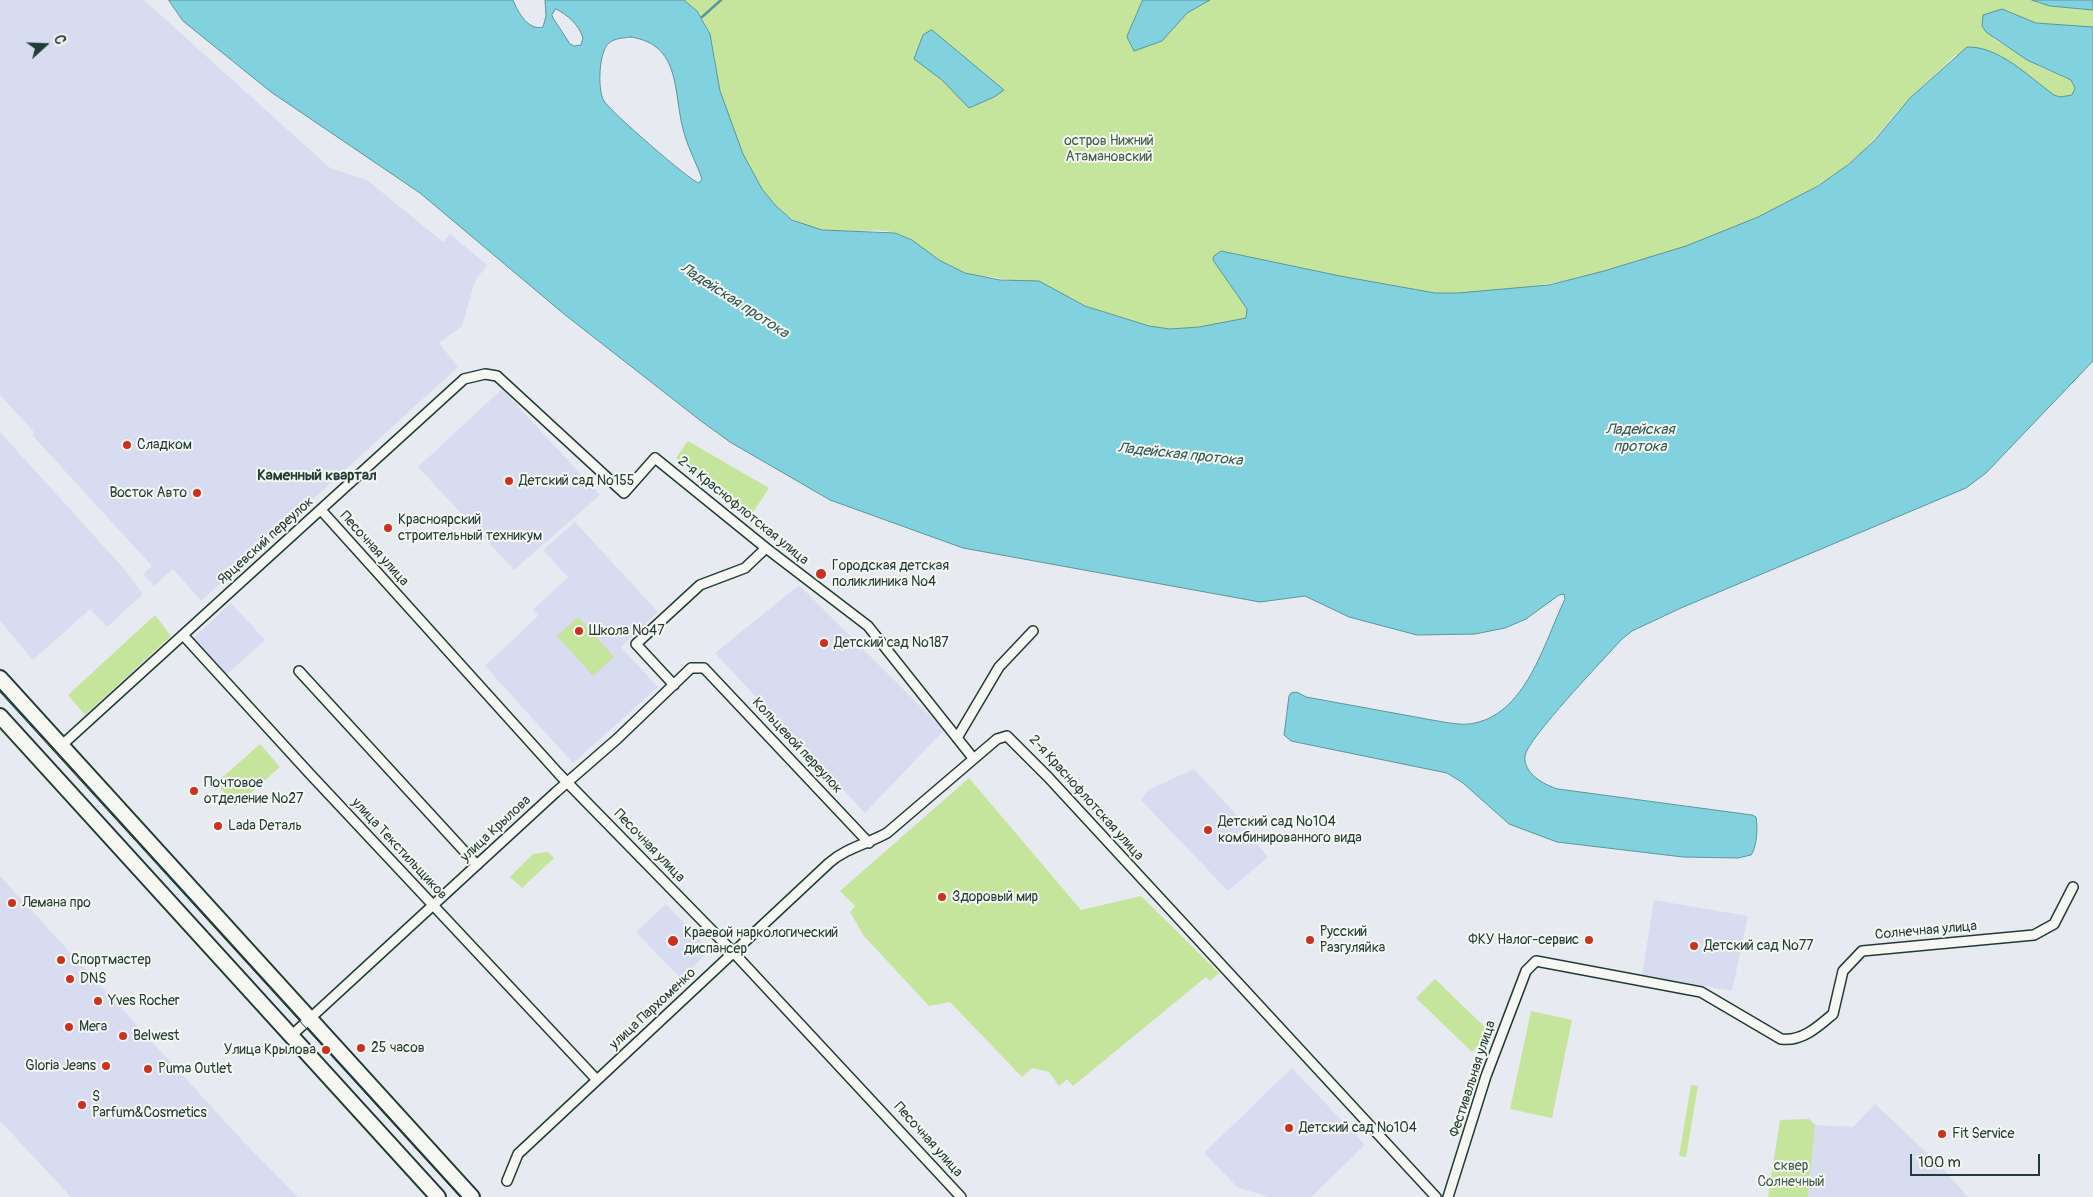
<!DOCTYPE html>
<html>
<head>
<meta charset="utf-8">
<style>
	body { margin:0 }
	#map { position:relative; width:2093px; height:1197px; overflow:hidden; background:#e8eaf1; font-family:Pangolin,sans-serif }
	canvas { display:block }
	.north { position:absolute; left:20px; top:20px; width:50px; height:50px; -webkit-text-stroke:4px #f6f6f2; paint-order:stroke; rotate:70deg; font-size:14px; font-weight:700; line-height:20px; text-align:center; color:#1f3d34 }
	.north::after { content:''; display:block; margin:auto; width:18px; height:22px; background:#1f3d34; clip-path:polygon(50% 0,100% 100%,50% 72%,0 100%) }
	.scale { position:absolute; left:1910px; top:1154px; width:130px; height:22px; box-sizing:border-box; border:2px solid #1f3d34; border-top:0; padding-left:6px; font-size:15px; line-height:18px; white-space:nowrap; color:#1f3d34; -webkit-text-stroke:4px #f6f6f2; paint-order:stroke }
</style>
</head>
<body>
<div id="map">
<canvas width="2093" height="1197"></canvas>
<div class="north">С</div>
<div class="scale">100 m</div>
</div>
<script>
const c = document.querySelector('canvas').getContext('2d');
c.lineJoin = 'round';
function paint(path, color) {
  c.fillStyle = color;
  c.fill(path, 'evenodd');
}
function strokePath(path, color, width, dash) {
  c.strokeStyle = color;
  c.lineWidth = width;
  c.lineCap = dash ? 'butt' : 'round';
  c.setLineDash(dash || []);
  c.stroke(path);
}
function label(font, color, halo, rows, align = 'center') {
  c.font = font + ' Pangolin,sans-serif';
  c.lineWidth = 4;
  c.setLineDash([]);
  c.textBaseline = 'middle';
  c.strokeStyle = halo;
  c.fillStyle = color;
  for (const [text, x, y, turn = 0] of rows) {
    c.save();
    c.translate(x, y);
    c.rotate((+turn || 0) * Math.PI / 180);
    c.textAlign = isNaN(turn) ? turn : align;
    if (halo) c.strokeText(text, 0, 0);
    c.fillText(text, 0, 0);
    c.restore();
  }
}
paint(new Path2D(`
	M0,0H144L330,168L367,180L443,242L450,234L487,265L475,281L462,326L439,343L458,367L201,601L173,569L154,586L143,574L152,566L33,436L34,432L0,395Z
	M502,389L600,495L514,570L418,467Z
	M0,432L126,571L143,594L107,627L90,609L33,660L0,621Z
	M575,522L658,612L621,647L658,687L573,763L485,666L538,616L533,610L568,577L543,550Z
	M799,585L944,730L865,813L715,653Z
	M231,603L265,640L225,676L192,639Z
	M1194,769L1246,825L1249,835L1268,857L1228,891L1141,800L1148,790Z
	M0,876L242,1140L298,1197H71L0,1121Z
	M1654,900L1748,916L1732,991L1642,975Z
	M666,904L710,950L681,979L636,932Z
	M1292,1068L1365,1145L1311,1197H1270L1238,1188L1204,1153Z
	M1875,1104L1937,1162L1968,1197H1808L1815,1125L1853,1127Z`), '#d8dcf0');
paint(new Path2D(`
	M684,0H2032L2050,6L2093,10V27L2036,23L2002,9L1994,39L2042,68L2071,80L2075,88L2072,95L2060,97L2054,95L1996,54L1955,55C1941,70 1926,82 1911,97C1889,118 1873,145 1848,164C1755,237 1555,299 1437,293C1417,292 1397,287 1377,283C1327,274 1277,263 1227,252L1213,260L1247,309L1246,318C1221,324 1196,329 1171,329C1155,329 1139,323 1123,318C1087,307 1052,293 1016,282C996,275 973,278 954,269C933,259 918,240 896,233C878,228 858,232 840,232C806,232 783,217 764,191C743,163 728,124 720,91C713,58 716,20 684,0Z
	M688,441L769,488L750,517L676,458Z
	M155,615L171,636L85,715L68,695Z
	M578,617L614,657L593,676L557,636Z
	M260,744L280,767L236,806L216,783Z
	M969,778L1081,910L1141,896L1219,973L1210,981L1206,977L1073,1086L1067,1079L1059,1086L1049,1072L1032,1068L1022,1077L950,1002L929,1006L864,936L850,912L855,906L840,891Z
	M548,852L554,858L522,888L510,877L533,854Z
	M1435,979L1491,1033L1472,1052L1416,998Z
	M1531,1011L1572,1020L1552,1118L1510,1109Z
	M1691,1085L1698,1086L1686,1157L1679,1156Z
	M1809,1119L1815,1125L1808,1197H1768L1780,1120Z`), '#c5e49c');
const water = new Path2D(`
	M169,0H513C518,12 528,31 543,27L546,16L545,0H684L697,11L710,34L720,91L743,154L762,189L776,206L792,220L822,230L895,233L912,240L939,260L965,273L1000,280L1039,281L1085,306L1149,326L1170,329L1199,327L1246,318L1247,309L1213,260L1214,256L1221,251L1340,276L1435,293H1458L1549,285L1604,271L1686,246L1758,217L1818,186L1849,164L1874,141L1910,98L1967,47C1999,46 2029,77 2054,95L2060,97L2072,95L2075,88L2071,80L2027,60L1986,32L1982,26L1983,15L2002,9L2036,23L2093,27V361L1986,473L1966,488L1681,608L1632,631L1621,640C1605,658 1527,739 1525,756C1523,773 1544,785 1558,789L1752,815L1756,817C1758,827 1757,847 1751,855L1738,858L1683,857L1557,842L1509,824L1463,783L1447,773L1291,741L1284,735L1289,696L1291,693L1297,692L1306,697L1443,722C1451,723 1461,725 1469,724C1526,717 1544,642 1565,599L1564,594L1559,595L1526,619L1505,628L1475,634L1417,635L1349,617L1305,596L1260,602L963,548L830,500L730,442L701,421L564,314L420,193L271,92L183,21ZM556,9C568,15 579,25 583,38L581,45L574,46L570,44L553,18L552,15ZM631,37C681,45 673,90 683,129C687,146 696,162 702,179L699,183C691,182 610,111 604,101C597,89 599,51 609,43C615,38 624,38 631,37Z
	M1143,0H1210L1187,13L1162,41L1134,51L1127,37Z
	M2032,0H2093V10L2050,6Z
	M932,30L1004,90L994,97L969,108L942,80L914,59L923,35Z`);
paint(water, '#82d1df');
strokePath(water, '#5a969b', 1);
strokePath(new Path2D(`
	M702,17L721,0`), '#5a969b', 2.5);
const minor = new Path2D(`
	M321,510L559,774L733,952L961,1197
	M183,635L310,774L597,1080
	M299,671L477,865
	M674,685L636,644L700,585L745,568L766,548
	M957,738L999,667L1033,631
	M62,745L464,379L485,374L497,376L624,493L655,458L766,548L868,626L973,758
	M292,1035L556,792L617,739L691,668H704L869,843
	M507,1181L518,1154L829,863C846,848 867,844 887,833L997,739L1007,736L1048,777L1436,1197
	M1448,1197L1486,1076L1526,971L1536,961L1701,992L1781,1039C1802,1042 1819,1026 1833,1014L1843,971L1862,951L2034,935L2054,924L2073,887`);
const trunk = new Path2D(`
	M0,678L472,1197
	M0,716L438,1197`);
strokePath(minor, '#1f3d34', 12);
strokePath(trunk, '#1f3d34', 18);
strokePath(minor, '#f6f6f2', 9);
strokePath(trunk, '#f6f6f2', 14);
strokePath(new Path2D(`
	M0,692L460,1197`), '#1f3d34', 1);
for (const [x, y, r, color] of [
	[127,445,5,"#c8321e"],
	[509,481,5,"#c8321e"],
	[197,493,5,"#c8321e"],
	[388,528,5,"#c8321e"],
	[821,574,6,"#c8321e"],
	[579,631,5,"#c8321e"],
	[824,643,5,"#c8321e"],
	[194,791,5,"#c8321e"],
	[218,826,5,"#c8321e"],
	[1208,830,5,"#c8321e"],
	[942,897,5,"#c8321e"],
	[12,903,5,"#c8321e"],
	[1310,940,5,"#c8321e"],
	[1589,940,5,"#c8321e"],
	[673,941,6,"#c8321e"],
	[1694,946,5,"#c8321e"],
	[61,960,5,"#c8321e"],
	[70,979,5,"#c8321e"],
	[98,1001,5,"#c8321e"],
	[69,1027,5,"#c8321e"],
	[123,1036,5,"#c8321e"],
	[361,1048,5,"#c8321e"],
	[326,1050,5,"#c8321e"],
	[106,1066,5,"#c8321e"],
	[148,1069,5,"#c8321e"],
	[82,1105,5,"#c8321e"],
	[1289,1128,5,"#c8321e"],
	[1942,1134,5,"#c8321e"]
]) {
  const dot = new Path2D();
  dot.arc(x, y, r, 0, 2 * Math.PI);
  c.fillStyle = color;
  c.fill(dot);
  strokePath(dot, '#f6f6f2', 2);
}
label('14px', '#405e49', '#f6f6f2', [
	["остров Нижний",1109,141],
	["Атамановский",1109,157],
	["сквер",1791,1166],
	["Солнечный",1791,1182]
]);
label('14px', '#1f3d34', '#f6f6f2', [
	["Сладком",137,445],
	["Детский сад №155",519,481],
	["Восток Авто",187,493,"right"],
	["Красноярский",398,520],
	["строительный техникум",398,536],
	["Городская детская",832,566],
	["поликлиника №4",832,582],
	["Школа №47",589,631],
	["Детский сад №187",834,643],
	["Почтовое",204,783],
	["отделение №27",204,799],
	["Детский сад №104",1218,822],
	["комбинированного вида",1218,838],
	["Lada Dеталь",228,826],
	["Здоровый мир",952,897],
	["Лемана про",22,903],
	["Русский",1320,932],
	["Разгуляйка",1320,948],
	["Краевой наркологический",684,933],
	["диспансер",684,949],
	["ФКУ Налог-сервис",1579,940,"right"],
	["Детский сад №77",1704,946],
	["Спортмастер",71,960],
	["DNS",80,979],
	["Yves Rocher",108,1001],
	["Мега",79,1027],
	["Belwest",133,1036],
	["25 часов",371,1048],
	["Улица Крылова",316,1050,"right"],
	["Gloria Jeans",96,1066,"right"],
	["Puma Outlet",158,1069],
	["S",92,1097],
	["Parfum&Cosmetics",92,1113],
	["Детский сад №104",1299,1128],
	["Fit Service",1952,1134]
], 'left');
label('14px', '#1f3d34', '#f6f6f2', [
	["2-я Краснофлотская улица",743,511,39],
	["Ярцевский переулок",266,541,-42],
	["Песочная улица",374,549,48],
	["Кольцевой переулок",797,746,47],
	["2-я Краснофлотская улица",1086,798,48],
	["улица Крылова",496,829,-43],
	["Песочная улица",649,846,46],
	["улица Текстильщиков",399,849,47],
	["Солнечная улица",1926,931,-5],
	["улица Пархоменко",653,1009,-43],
	["Фестивальная улица",1473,1079,-72],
	["Песочная улица",928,1140,48]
]);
label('italic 15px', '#335b56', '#f6f6f2', [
	["Ладейская протока",734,301,33],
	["Ладейская",1640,430],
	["протока",1640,447],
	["Ладейская протока",1180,455,6]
]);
label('bold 15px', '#1f3d34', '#f6f6f2', [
	["Каменный квартал",317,476]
]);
</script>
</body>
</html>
